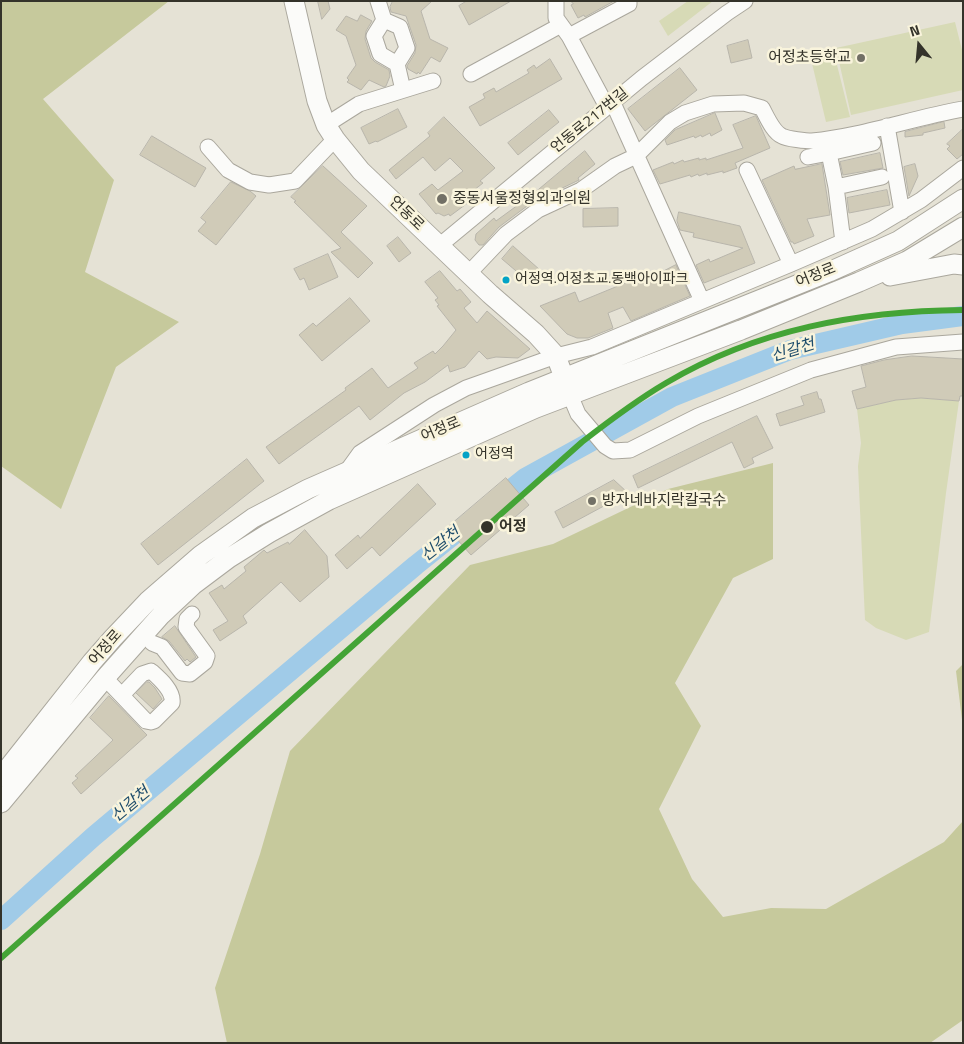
<!DOCTYPE html>
<html>
<head>
<meta charset="utf-8">
<style>
	body { margin:0 }
	#map { position:relative; width:964px; height:1044px; overflow:hidden; background:#e5e2d5; font-family:"Titillium Web",sans-serif }
	canvas { display:block }
	.frame { position:absolute; inset:0; border:2px solid #34332a; pointer-events:none }
	.north { position:absolute; left:894px; top:20px; width:50px; height:50px; -webkit-text-stroke:4px #f9f4dc; paint-order:stroke; rotate:343deg; font-size:14px; font-weight:700; line-height:20px; text-align:center; color:#34332a }
	.north::after { content:''; display:block; margin:auto; width:18px; height:22px; background:#34332a; clip-path:polygon(50% 0,100% 100%,50% 72%,0 100%) }
</style>
</head>
<body>
<div id="map">
<canvas width="964" height="1044"></canvas>
<div class="frame"></div>
<div class="north">N</div>
</div>
<script>
const c = document.querySelector('canvas').getContext('2d');
c.lineJoin = 'round';
function paint(path, color) {
  c.fillStyle = color;
  c.fill(path, 'evenodd');
}
function strokePath(path, color, width, dash) {
  c.strokeStyle = color;
  c.lineWidth = width;
  c.lineCap = dash ? 'butt' : 'round';
  c.setLineDash(dash || []);
  c.stroke(path);
}
function label(font, color, halo, rows, align = 'center') {
  c.font = font + ' "Titillium Web","Noto Sans KR",sans-serif';
  c.lineWidth = 5;
  c.setLineDash([]);
  c.textBaseline = 'middle';
  c.strokeStyle = halo;
  c.fillStyle = color;
  for (const [text, x, y, turn = 0] of rows) {
    c.save();
    c.translate(x, y);
    c.rotate((+turn || 0) * Math.PI / 180);
    c.textAlign = isNaN(turn) ? turn : align;
    if (halo) c.strokeText(text, 0, 0);
    c.fillText(text, 0, 0);
    c.restore();
  }
}
paint(new Path2D(`
	M688,1H713L668,36L659,21Z
	M955,22L963,54V90L851,115L836,48Z
	M833,49L850,117L826,122L810,55Z
	M921,398L959,401L946,493L929,632L906,640L876,628L865,620L858,466L861,443L857,409L896,400Z`), '#d7dab6');
paint(new Path2D(`
	M1,1H169L43,99L114,180L85,272L179,322L116,367L61,509L1,466Z
	M773,463V559L733,578L675,683L701,726L659,809L692,879L723,917L771,908L826,909L944,842L963,821V1020L930,1043H227L215,988L260,854L290,751L470,565L553,544L668,489Z
	M963,664V728L956,671Z`), '#c6c99c');
strokePath(new Path2D(`
	M1,920L93,837L416,565L525,478L672,397L790,350L902,324L963,316`), '#a0cbe8', 20);
const building = new Path2D(`
	M318,1H328L330,9L322,19Z
	M393,1H432L421,11L430,39L448,48L440,62L431,57L420,74L418,72L417,74L408,69L407,66L415,53L416,45L406,16L391,12L390,7Z
	M467,1H511L469,25L459,6Z
	M571,1H614L585,17L584,15L578,18L571,5L573,4Z
	M361,15L372,21L366,31L365,39L371,58L375,62L389,70L390,76L386,86L384,87L369,80L361,90L347,82L349,80L347,78L356,65L346,36L336,30L346,16L357,21Z
	M748,40L752,58L731,63L727,46Z
	M550,59L562,79L480,126L469,107L485,98L483,94L494,88L496,92L529,73L527,70L534,65L536,68Z
	M680,68L697,90L645,131L628,109Z
	M398,109L407,127L377,142L376,141L369,144L361,128Z
	M549,110L559,122L518,155L508,143Z
	M715,113L722,130L711,136L710,133L702,137L701,135L695,138L694,136L667,145L665,140L675,130Z
	M756,116L770,148L735,163L737,168L723,173V171L707,175V173L699,176L698,174L691,177L690,175L660,184L653,170L673,162L674,164L683,160L684,162L699,158V160L706,158V160L743,148L733,125Z
	M444,117L495,168L480,181L483,183L469,194L473,199L450,216L449,214L444,216L438,213L436,214L419,194L432,184L438,190L463,171L450,158L435,171L423,157L396,179L389,170L430,136L428,133Z
	M944,122L945,128L923,133V135L905,137V132Z
	M963,129V154L957,159L947,149L950,146L947,144Z
	M152,136L206,168L195,187L140,155Z
	M585,151L595,164L578,178L579,180L527,205V206L499,227L483,245H479L475,240L476,234L494,218L496,221L533,194Z
	M880,153L883,168L843,175L840,162Z
	M822,164L830,215L807,219L814,236L794,244L793,242H791L762,180L794,166L795,169Z
	M915,164L918,176L909,196L904,167Z
	M323,166L367,206L341,232L373,263L358,278L331,252L341,248L294,202L296,201L291,197Z
	M231,182L250,191L256,196L216,245L198,231L206,222L201,218Z
	M887,190L890,205L849,213L847,198Z
	M618,208V226L583,227V209Z
	M679,212L740,226L755,263L704,283L696,265L709,259L710,262L743,248L693,237L694,233L680,230L677,221Z
	M398,237L411,253L399,262L387,246Z
	M513,246L540,270L529,282L502,259Z
	M328,254L338,277L309,290L304,278L300,280L294,269Z
	M676,265L690,296L631,321L623,307L608,313L613,328L588,338H577L567,334L540,306L575,292L579,302L652,272L653,276Z
	M440,271L457,291L460,289L471,302L464,308L477,323L487,311L530,349L518,358L496,357L487,359L479,351L465,367L450,372L448,365L425,382L404,393L370,420L359,406L279,464L266,447L346,390L345,388L372,368L388,388L418,368L414,363L433,351L435,354L443,346L456,330L437,306L439,305L435,300L438,298L425,282Z
	M350,298L370,321L322,361L299,335L313,323L316,326Z
	M912,356L963,359V396H960L959,401L921,398L896,400L857,409L852,391L866,387L861,366L884,360Z
	M817,392L819,399H821L825,412L780,426L776,414L804,405L801,397Z
	M757,416L773,448L752,458L754,463L744,468L732,442L638,488L633,476Z
	M247,459L264,481L158,565L141,544Z
	M506,478L529,505L471,555L447,528Z
	M614,480L628,493L563,528L555,512Z
	M418,484L436,504L380,556L372,547L347,569L335,555L358,535L360,538Z
	M305,530L327,556L329,577L300,602L281,582L243,616L247,623L220,641L213,630L228,621L209,593L222,585L224,589L246,571L244,567L264,550L267,553L288,542L289,544Z
	M175,626L196,657L190,662L187,659L185,661L169,641L162,637Z
	M147,682H149L155,688L162,699L153,709L136,693Z
	M109,696L147,735L81,794L72,783L78,778L75,776L113,740L90,718Z`);
paint(building, '#d0cbb8');
strokePath(building, '#b8b5ab', 1);
const minor = new Path2D(`
	M378,1L384,20L400,27L407,48L397,64L403,90
	M556,1V18L569,36L607,107
	M384,20L374,36L380,54L397,64
	M569,36L629,4V1
	M471,74L561,25
	M613,103L702,301
	M326,125L359,104L433,81
	M887,126L902,212
	M208,147L228,170L250,182L269,185L295,181L335,139
	M808,157L829,153
	M747,170L791,264
	M836,187L882,177
	M843,242L836,187L829,153L873,143
	M439,246L642,78L727,13L745,1
	M469,273L506,234L538,210L581,190L615,166L636,156L670,122L685,113L713,104L744,103L762,108C767,117 773,132 782,136C787,139 807,141 812,141C863,136 912,118 963,109
	M570,395L578,414L605,446L613,451L630,450L698,416L811,370L896,347L963,342
	M347,471L360,453L434,405L466,388L556,356L592,347L791,264L872,229L921,200L963,168
	M152,643L162,647L182,673L190,674L205,662L207,656L186,627L187,619L192,614
	M105,678L146,721L151,722L154,721L172,703C174,691 160,679 151,671L142,674L122,695`);
const major = new Path2D(`
	M294,1L317,101L326,125L335,139L361,171L490,294L536,334L556,356L568,388
	M890,276L954,264L963,265
	M1,777L92,662L113,638L148,601L201,555L253,518L308,489L529,392L829,272L898,241L963,199
	M1,803L105,678L161,615L193,585L229,558L269,533L329,500L536,408L741,330L859,282L907,261L963,227`);
strokePath(minor, '#aaa79d', 17);
strokePath(major, '#aaa79d', 21);
strokePath(minor, '#fbfbf9', 15);
strokePath(major, '#fbfbf9', 19);
strokePath(new Path2D(`
	M1,958L582,442C609,421 637,400 666,383C757,329 859,311 963,310`), '#44a436', 6);
for (const [x, y, r, color] of [
	[861,58,5,"#727066"],
	[442,199,6,"#727066"],
	[506,280,4.5,"#03a3c6"],
	[466,455,4.5,"#03a3c6"],
	[592,501,5,"#727066"],
	[487,527,7,"#34332a"]
]) {
  const dot = new Path2D();
  dot.arc(x, y, r, 0, 2 * Math.PI);
  c.fillStyle = color;
  c.fill(dot);
  strokePath(dot, '#f9f4dc', 2);
}
label('14px', '#34332a', '#f9f4dc', [
	["어정역.어정초교.동백아이파크",515,280],
	["어정역",475,455]
], 'left');
label('15px', '#34332a', '#f9f4dc', [
	["어정초등학교",851,58,"right"],
	["중동서울정형외과의원",453,199],
	["방자네바지락칼국수",602,501]
], 'left');
label('15px', '#34332a', '#f9f4dc', [
	["언동로217번길",590,121,-39],
	["언동로",406,214,44],
	["어정로",816,276,-22],
	["어정로",441,430,-23],
	["어정로",106,648,-49]
]);
label('bold 15px', '#34332a', '#f9f4dc', [
	["어정",499,527]
], 'left');
label('italic 16px', '#1d4c6b', '#f9f4dc', [
	["신갈천",793,351,-17],
	["신갈천",441,545,-38],
	["신갈천",131,805,-40]
]);
</script>
</body>
</html>
